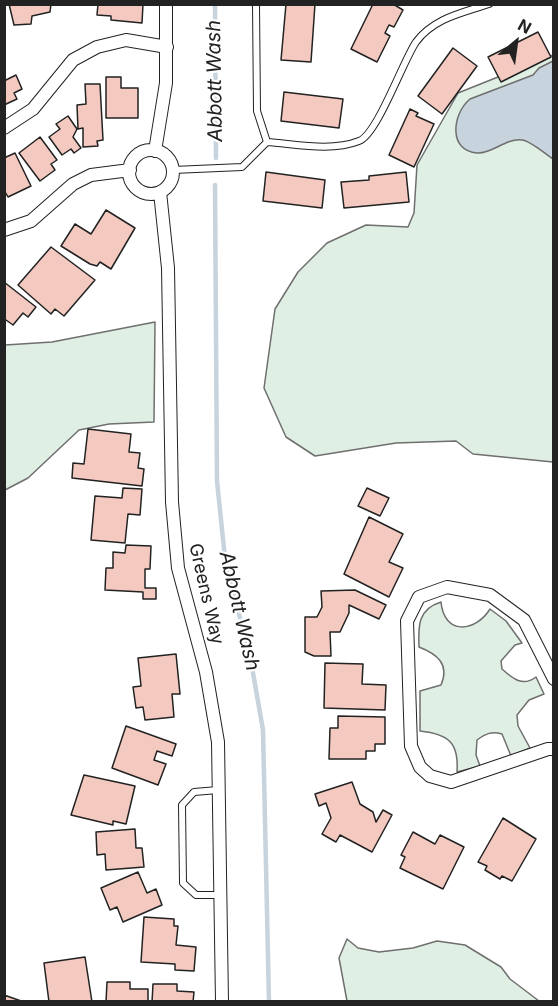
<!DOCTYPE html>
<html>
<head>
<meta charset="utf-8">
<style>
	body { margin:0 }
	#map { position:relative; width:558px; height:1006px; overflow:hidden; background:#fff; font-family:Inter,sans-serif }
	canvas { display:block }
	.frame { position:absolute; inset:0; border:6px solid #222; pointer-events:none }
	.north { position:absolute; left:486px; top:12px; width:60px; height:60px; -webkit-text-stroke:4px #fff; paint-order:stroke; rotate:29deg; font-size:16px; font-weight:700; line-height:24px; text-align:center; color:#222 }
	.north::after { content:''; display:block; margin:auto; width:21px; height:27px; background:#222; clip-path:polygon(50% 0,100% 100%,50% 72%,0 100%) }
</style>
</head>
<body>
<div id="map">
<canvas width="558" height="1006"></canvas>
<div class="frame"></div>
<div class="north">N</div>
</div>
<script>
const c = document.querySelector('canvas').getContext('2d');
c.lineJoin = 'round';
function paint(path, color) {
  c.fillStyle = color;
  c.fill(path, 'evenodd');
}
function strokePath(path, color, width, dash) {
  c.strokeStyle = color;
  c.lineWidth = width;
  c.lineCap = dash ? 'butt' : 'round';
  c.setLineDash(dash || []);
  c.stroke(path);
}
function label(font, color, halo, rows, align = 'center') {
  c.font = font + ' Inter,sans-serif';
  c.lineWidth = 4.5;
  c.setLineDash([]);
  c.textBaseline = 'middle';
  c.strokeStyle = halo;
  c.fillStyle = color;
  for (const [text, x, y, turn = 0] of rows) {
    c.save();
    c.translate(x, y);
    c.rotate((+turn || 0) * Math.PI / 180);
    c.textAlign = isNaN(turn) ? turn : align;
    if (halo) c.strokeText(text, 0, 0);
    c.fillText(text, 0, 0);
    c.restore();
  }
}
const green = new Path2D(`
	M553,55V462L473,454L456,441L396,443L315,456L286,437L264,388L275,309L298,272L327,243L366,225L408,227L414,213L417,165L458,93Z
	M155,322L154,422L109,424L79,430L28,478L5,490V345L52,342Z
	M441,602C444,635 475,633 490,609L506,621L522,643L515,645L501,661L502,669C513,679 523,687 536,677L544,694L529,700L517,715L518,726L530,748L511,756L502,734C491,731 485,734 477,740L476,755L480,766L457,772C459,743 449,734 420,731V691L441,685C450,664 437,654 419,647C418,626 418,609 441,602Z
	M347,939L358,948L379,952L413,948L437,941L465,945L501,967L510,979L539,1001H347L339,958Z`);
paint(green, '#e0efe3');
strokePath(green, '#6f6f6f', 1.5);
const water = new Path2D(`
	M553,61V159C545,154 531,141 522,140C505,138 493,154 477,153C448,151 452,114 470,99L533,75L539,68Z`);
paint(water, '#c7d3dd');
strokePath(water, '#6f6f6f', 1.5);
strokePath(new Path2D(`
	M215,4L216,158
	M215,185L217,481L226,568L249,650L263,730L269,1002`), '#c7d3dd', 4.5);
const building = new Path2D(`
	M9,4H51L50,12L32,16L31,24L14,25Z
	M98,4H143L142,23L111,20V16L97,15Z
	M286,4H315L311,62L281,60Z
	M373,4H393L403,10L394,27L389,25L385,33L390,36L377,62L351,49Z
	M538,32L551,57L501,82L488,57Z
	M453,48L477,66L442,114L418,96Z
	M16,75L22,89L14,93L17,99L4,105V81Z
	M106,77H121V88H138V118H106Z
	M85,84H100L103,140L97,141L98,146L83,147V128L78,129L77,105L86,104Z
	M284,92L343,99L339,128L281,121Z
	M410,109L418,113L416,116L434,124L414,167L389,155Z
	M68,116L77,129L73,137L81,148L74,153L71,149L62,155L49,137L60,129L56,124Z
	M40,137L57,160L51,164L55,170L40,181L19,153Z
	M15,153L31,186L8,197L4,190V158Z
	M266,172L325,180L322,208L263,201Z
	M406,172L409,202L344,208L341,182L369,180V176Z
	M106,210L135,228L111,269L100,262L97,266L90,264L61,246L75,224L91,234Z
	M51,247L95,280L64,316L55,309L51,314L18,285Z
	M4,282L36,307L28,317L23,313L13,325L6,320L4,322Z
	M88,429L131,434L129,452L140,453L138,468L144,469L142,486L72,478L73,463L84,464Z
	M123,488L142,489L140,515L128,514L125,543L91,540L95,496L122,498Z
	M367,488L389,498L380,516L358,506Z
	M369,517L403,534L389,562L403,568L389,597L344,574Z
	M126,545L151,546L150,569H145V588H156V599H143V592L105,590L106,568H113V552L125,553Z
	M355,590L386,605L379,619L349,605V613L340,632H330L331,656H314L305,652V617H317L322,607L321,591Z
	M176,654L180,694H172L174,717L145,720L143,707L136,708L133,687L141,686L138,658Z
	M325,663L363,664L362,684L386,685L385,710L324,708Z
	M338,716L385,717V744H375V751H366V759H329L330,728H338Z
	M126,726L176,744L172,756L157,751L154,760L166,764L158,785L112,768Z
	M84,775L135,786L126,824L113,821V825L71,815Z
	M352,782L360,804L373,812L376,822L383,810L392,815L372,852L340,835L336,842L322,834L331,818L326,803L319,806L315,794Z
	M503,818L536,839L512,881L502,876L500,879L485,870L487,866L478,862Z
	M135,829L136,848H142L144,867L106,870L105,854L97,855L96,832Z
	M413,832L435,844L440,835L464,847L443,889L400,868L405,857L401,855Z
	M138,872L147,893L156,889L162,905L123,922L117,907L110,910L101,888Z
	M144,917L174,919V926H178L176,945L196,947L194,971L175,970V964L141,962Z
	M85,957L92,1002H49L44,963Z
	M107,982H130V989H148V1002H106Z
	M153,984H177V991L194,992L193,1002H152Z
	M4,995L24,1002H4Z`);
paint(building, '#f3c9c0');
strokePath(building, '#222', 1.5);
const lane = new Path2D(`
	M256,4L257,111L267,142
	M267,142C296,144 331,152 359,141C377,135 403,61 416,42C434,18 462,13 489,4
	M173,170L242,167L267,142
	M218,790L194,792L182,805L183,883L196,895H220`);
const street = new Path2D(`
	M4,128L33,109L73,60L97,47L126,40L167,47
	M129 172a22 22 0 1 1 44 0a22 22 0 1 1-44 0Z
	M155,151L166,83V4
	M160,192L168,268L172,502L178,568L206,672L218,742L222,1002
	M4,230L31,221L73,184L91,175L130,170
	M554,679L524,620L490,595L447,587L419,597L407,621L411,746L420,767L430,776L451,782L548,749H554`);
strokePath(lane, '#222', 8);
strokePath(street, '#222', 14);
strokePath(lane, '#fff', 6);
strokePath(street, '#fff', 12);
label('18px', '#222', '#fff', [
	["Greens Way",206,594,77]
]);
label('italic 20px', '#222', '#fff', [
	["Abbott Wash",215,81,-91],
	["Abbott Wash",239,611,77]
]);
</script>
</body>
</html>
